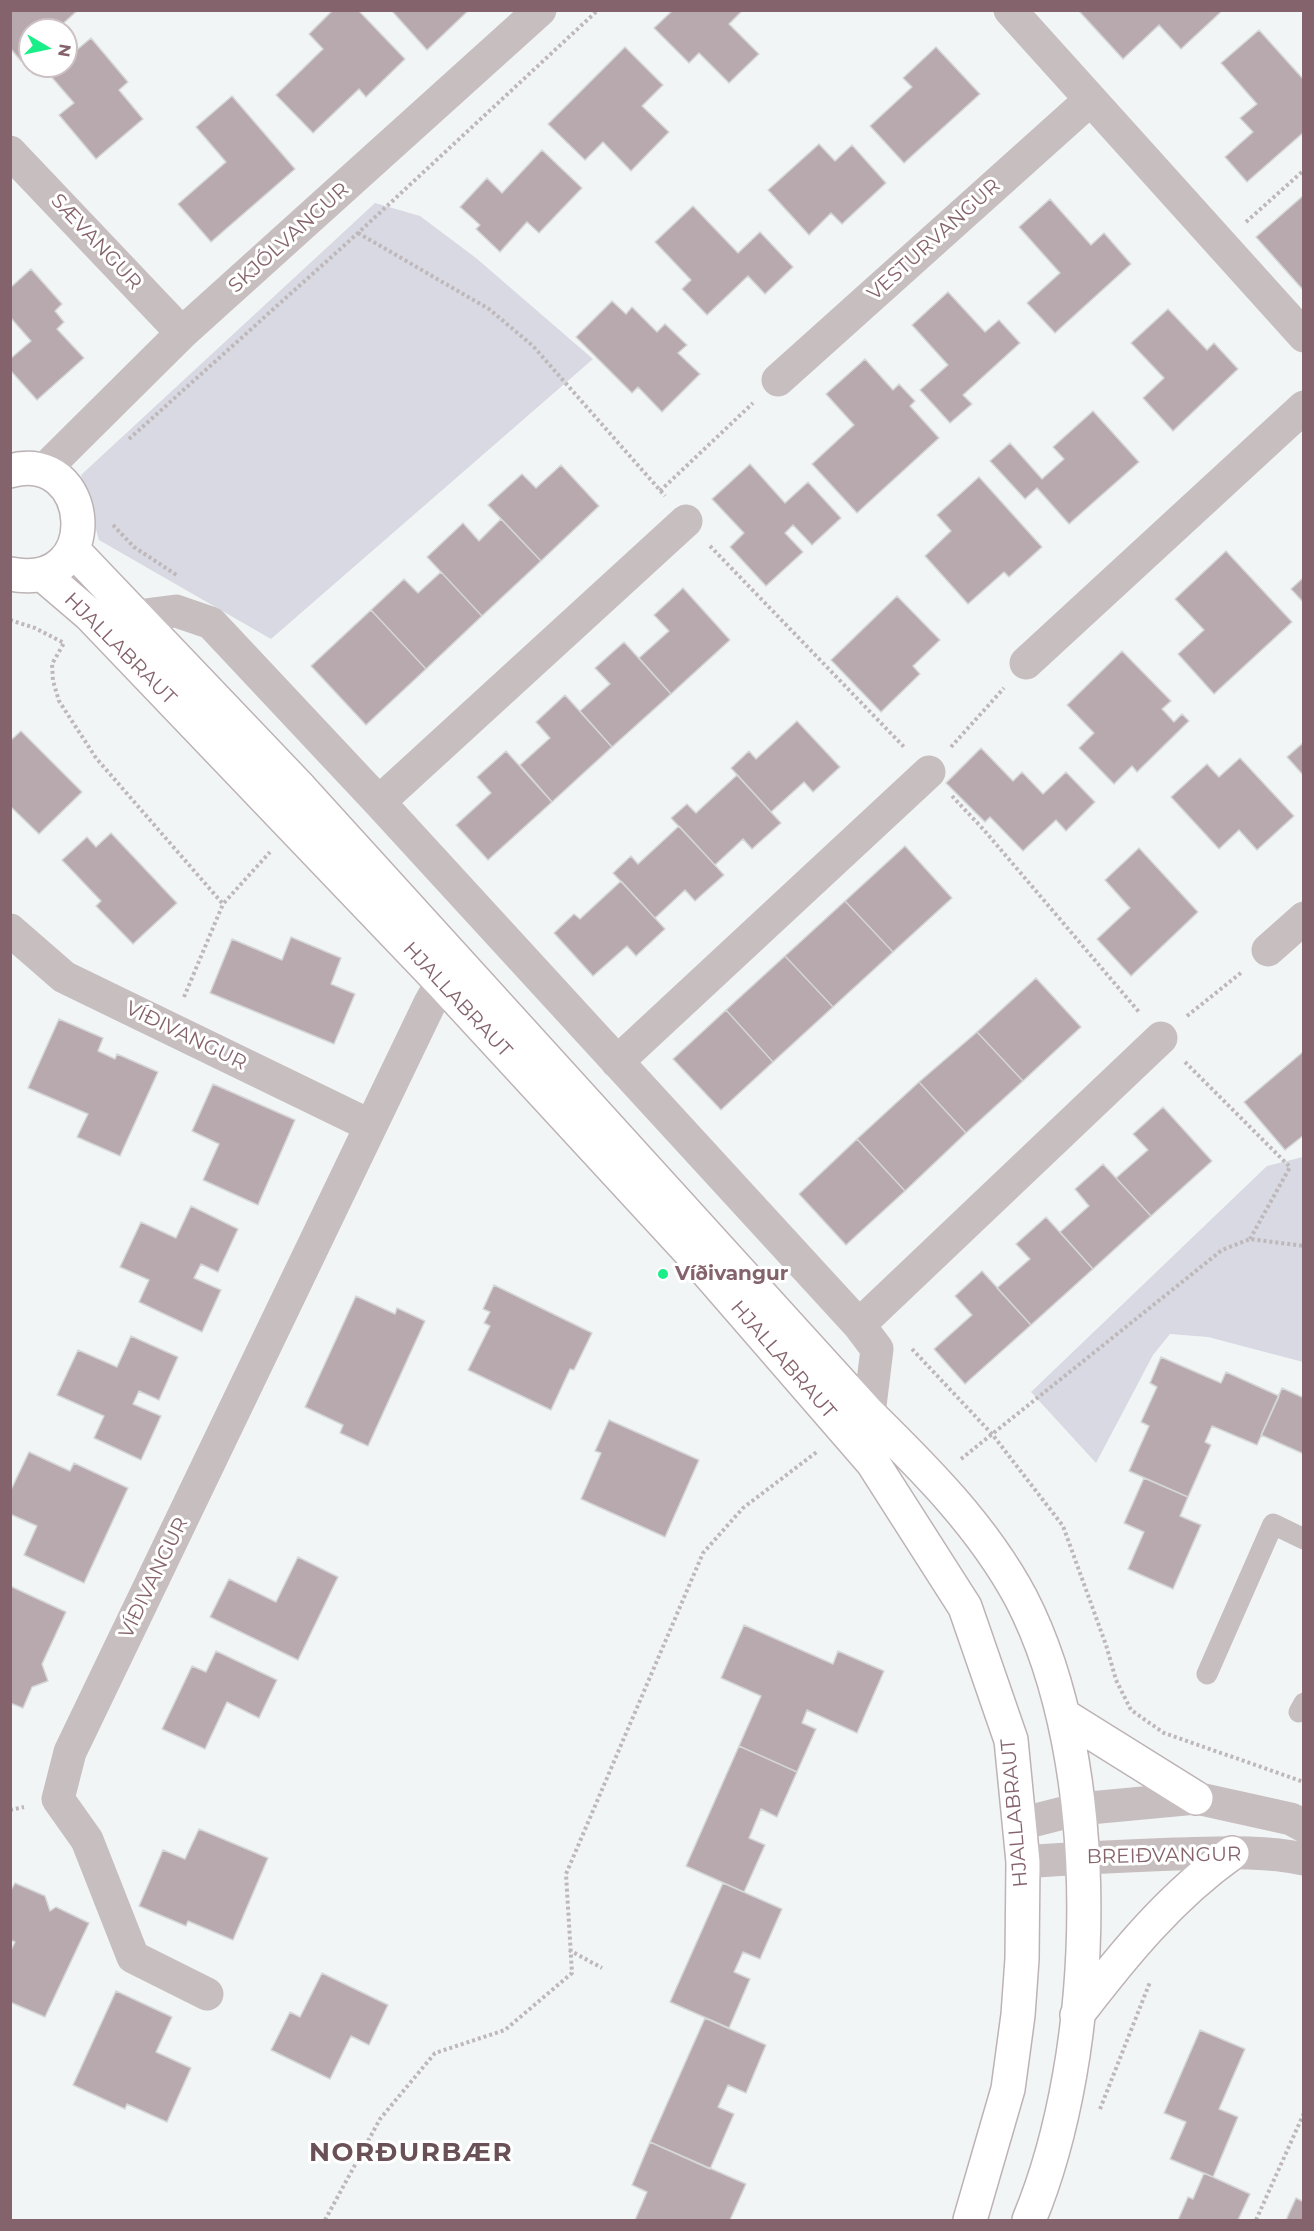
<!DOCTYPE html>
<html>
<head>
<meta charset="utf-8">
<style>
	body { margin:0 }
	#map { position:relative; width:1314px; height:2231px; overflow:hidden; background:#f2f5f6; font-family:Montserrat,sans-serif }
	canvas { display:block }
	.frame { position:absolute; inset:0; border:12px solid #85636c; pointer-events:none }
	.north { position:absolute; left:18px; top:18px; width:60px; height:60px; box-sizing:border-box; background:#fff; border:2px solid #cec1c4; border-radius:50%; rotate:99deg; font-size:16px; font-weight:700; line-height:24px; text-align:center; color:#85636c }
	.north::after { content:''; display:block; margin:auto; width:21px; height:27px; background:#1aee88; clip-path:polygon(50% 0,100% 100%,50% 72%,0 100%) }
</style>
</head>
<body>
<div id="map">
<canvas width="1314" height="2231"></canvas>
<div class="frame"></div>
<div class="north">N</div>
</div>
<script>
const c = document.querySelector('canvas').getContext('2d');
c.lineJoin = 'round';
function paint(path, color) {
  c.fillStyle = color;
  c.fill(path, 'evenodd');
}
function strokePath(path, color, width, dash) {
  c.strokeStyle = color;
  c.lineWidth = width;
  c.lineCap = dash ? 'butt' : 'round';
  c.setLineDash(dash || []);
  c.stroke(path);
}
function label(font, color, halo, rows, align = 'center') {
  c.font = font + ' Montserrat,sans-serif';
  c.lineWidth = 6;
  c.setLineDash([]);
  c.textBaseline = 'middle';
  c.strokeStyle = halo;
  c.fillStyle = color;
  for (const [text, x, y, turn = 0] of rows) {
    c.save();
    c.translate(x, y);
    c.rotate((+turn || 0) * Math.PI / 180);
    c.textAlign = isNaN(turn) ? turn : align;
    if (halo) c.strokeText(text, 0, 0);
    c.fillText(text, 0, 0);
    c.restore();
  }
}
paint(new Path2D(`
	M375,203L420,216L476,258L593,359L271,639L99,540L81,475Z
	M1303,1157V1362L1208,1337L1170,1334L1153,1355L1096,1463L1031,1392L1267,1166Z`), '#d8d9e2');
const building = new Path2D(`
	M10,10H78L56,30H30V53L21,61L10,48Z
	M333,10H358L405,59L366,97L359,89L313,133L276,95L323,49L309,34Z
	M391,10H469L427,50Z
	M673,10H743L729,24L759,54L729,83L699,53L689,63L654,28Z
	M1078,10H1223L1181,49L1159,25L1123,59Z
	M1259,30L1304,80V132L1247,182L1225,157L1253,132L1240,118L1257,104L1221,63Z
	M91,38L128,82L119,90L143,119L96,159L59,115L74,103L49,74L58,66H66V59Z
	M625,47L663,85L642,106L669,132L631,171L603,142L585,160L548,124Z
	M936,47L980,94L904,163L870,126L912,87L903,78Z
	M232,96L295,169L211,242L178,204L226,162L196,127Z
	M819,144L835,161L852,145L886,183L842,224L831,213L809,235L768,190Z
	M542,150L582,188L539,233L527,222L500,252L476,229L480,225L460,207L487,178L502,193Z
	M1304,195V291L1256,237Z
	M1050,199L1091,245L1104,233L1131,264L1055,333L1027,303L1060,273L1019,227Z
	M693,206L738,253L760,232L793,267L765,294L748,276L707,315L682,289L691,280L655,242Z
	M31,269L62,304L55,311L64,322L57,329L84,358L37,400L10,370V359L31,341L10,317V288Z
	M948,292L985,332L999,320L1020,343L963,395L972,404L950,423L920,390L948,365L912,325Z
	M612,301L626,314L632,307L657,332L665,324L687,345L678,353L700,374L662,412L638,387L632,393L576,337Z
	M1168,309L1207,350L1214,343L1238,369L1173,431L1143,398L1164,378L1131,343Z
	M865,359L893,390L899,384L915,401L910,406L939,438L857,513L812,464L854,425L826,394Z
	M1093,411L1139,462L1069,524L1037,488L1025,499L990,461L1010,443L1042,479L1064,459L1053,447Z
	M750,464L785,503L808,482L841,518L812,545L793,525L785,533L803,552L766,586L730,547L744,533L712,499Z
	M561,465L599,506L541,561L488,505L522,474L536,488Z
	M979,477L1042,547L1009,577L1004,572L968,604L925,556L951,531L937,515Z
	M501,519L541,561L482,616L427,557L463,523L479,541Z
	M1226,551L1292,622L1214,694L1178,654L1204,630L1175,599Z
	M441,572L482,616L426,669L371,610L404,579L418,593Z
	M1304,577V603L1291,589Z
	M683,588L730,640L671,694L639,658L669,631L654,615Z
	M897,596L940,640L913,666L920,674L881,712L831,660Z
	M371,610L426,669L366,725L311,666Z
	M624,642L671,694L612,747L580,711L610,684L595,668Z
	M1122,651L1171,701L1162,709L1174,722L1182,714L1189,721L1137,772L1132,766L1114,784L1079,748L1094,733L1067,705Z
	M565,695L612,747L552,802L520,765L550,738L536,722Z
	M797,721L840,767L813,792L804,782L771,812L731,768L749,751L756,759Z
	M21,731L82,792L39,834L10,806V741Z
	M1304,742V776L1287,757Z
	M981,748L1013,781L1022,772L1043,794L1066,772L1095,802L1066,831L1056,820L1023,851L990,817L985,822L946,783Z
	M506,751L552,802L488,860L456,825L491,793L477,777Z
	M1240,758L1294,816L1257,850L1239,830L1219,849L1171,797L1207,764L1219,777Z
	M737,775L781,823L752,849L743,839L715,865L671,818L687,804L696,813Z
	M679,826L724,875L695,901L685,890L655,918L613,873L631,856L638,864Z
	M111,833L177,903L133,944L96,906L101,901L62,860L87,837L96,847Z
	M905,846L952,898L893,952L845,901Z
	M1139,848L1198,912L1131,976L1097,939L1130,908L1105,880Z
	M621,881L665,929L636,956L627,946L593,976L554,933L574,914L580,919Z
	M845,901L893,952L833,1007L785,956Z
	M291,937L341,958L331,984L355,994L334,1044L210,993L232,939L282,960Z
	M785,956L833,1007L773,1062L726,1010Z
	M1036,978L1081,1027L1023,1081L977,1032Z
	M726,1010L773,1062L721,1110L673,1059Z
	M59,1019L103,1038L98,1051L115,1059L117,1054L158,1072L120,1156L77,1137L88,1114L28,1088Z
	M977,1032L1023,1081L966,1133L919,1082Z
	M1304,1051V1135L1285,1150L1244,1102Z
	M919,1082L966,1133L905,1191L857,1139Z
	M213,1084L295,1120L258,1205L203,1180L219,1144L192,1131Z
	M1163,1107L1212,1161L1151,1216L1116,1178L1148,1150L1133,1134Z
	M857,1139L905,1191L846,1245L799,1194Z
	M1103,1164L1151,1216L1093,1269L1060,1232L1089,1206L1075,1189Z
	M191,1206L238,1229L218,1272L201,1264L194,1278L221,1290L202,1332L139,1302L149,1280L120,1267L141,1222L176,1238Z
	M1046,1217L1093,1269L1031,1325L997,1288L1030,1259L1016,1244Z
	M982,1271L1031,1325L965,1384L934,1349L972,1315L955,1296Z
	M494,1285L592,1333L574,1370L570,1369L551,1410L468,1370L490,1326L484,1323L490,1312L483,1309Z
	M356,1296L395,1314L397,1308L425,1321L368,1446L340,1433L343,1425L305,1407Z
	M131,1336L178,1357L159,1400L139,1391L133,1404L161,1416L141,1460L94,1438L104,1416L57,1395L78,1350L117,1367Z
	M1161,1357L1221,1383L1226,1372L1279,1396L1257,1445L1212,1426L1205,1442L1211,1445L1188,1497L1129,1471L1149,1426L1141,1422L1157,1387L1150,1383Z
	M1282,1388L1304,1398V1454L1261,1435Z
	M609,1420L699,1460L665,1537L581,1499L601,1453L595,1451Z
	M29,1452L70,1471L74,1463L128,1488L84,1583L24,1555L37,1526L10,1514V1492Z
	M1144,1478L1188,1497L1180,1516L1201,1525L1173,1589L1128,1569L1144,1532L1124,1523Z
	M298,1557L338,1577L298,1660L210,1617L229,1579L276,1602Z
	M10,1586L66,1612L42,1664L48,1681L32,1687L23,1708L10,1703Z
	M744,1625L833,1664L838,1651L884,1671L857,1733L807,1710L802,1723L816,1729L797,1772L739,1746L761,1696L721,1678Z
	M216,1651L277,1680L259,1718L227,1702L205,1749L162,1729L192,1666L206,1672Z
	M739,1746L797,1772L777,1817L761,1809L749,1838L765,1845L744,1892L686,1866Z
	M199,1829L268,1858L233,1940L188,1921L186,1926L139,1906L163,1850L185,1859Z
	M15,1883L45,1896L50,1911L56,1907L89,1923L45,2017L10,2002V1952L15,1942L10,1940V1892Z
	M723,1883L782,1909L760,1959L743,1952L734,1972L750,1979L729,2028L670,2002Z
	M322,1973L388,2005L369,2045L351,2036L330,2079L271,2050L290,2012L300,2017Z
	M116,1991L172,2017L156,2052L191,2068L167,2122L127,2104L125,2109L73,2085Z
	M705,2018L766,2045L746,2093L728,2085L718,2107L734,2114L710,2169L650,2142Z
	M1200,2030L1245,2049L1219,2109L1238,2117L1213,2177L1170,2159L1186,2122L1164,2113Z
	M650,2142L746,2184L730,2220H635L647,2192L632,2185Z
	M1204,2173L1250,2194L1238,2220H1178L1188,2197L1193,2199Z
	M1296,2198L1304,2202V2220H1286Z`);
paint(building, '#b8a9ae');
strokePath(building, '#d5d7d7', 1.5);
const secondary = new Path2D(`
	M10,471C94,447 107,593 10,574
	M73,550L301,789L869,1414C926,1470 983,1527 1021,1598C1107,1764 1100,2050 1029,2220
	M42,574L90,615L441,982L690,1252L873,1463L965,1607L1011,1740L1023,1862L1022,1959L1018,2015L1008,2089L970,2220
	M1063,1715L1196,1798
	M1077,2015C1123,1955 1170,1897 1232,1853`);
strokePath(secondary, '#bdb3b5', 36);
strokePath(new Path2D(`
	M1246,222L1304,170
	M358,233L489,309L533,346L665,496
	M129,439L358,233L598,10
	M660,491L753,403
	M113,525L134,547L178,576
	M710,546L905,748
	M10,620L35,628L64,643L52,664L53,681L59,701L96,758L223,904L270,852
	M951,747L1004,688
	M952,796L984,830L1139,1012
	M184,997L223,904
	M1187,1016L1242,972
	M1185,1062L1290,1167L1250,1239
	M912,1349L992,1434L1063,1526L1106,1645L1116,1680L1131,1710L1164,1733L1304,1782
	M961,1459L1222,1250L1250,1239L1304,1246
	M10,1810L24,1807
	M569,1950L602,1968
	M1100,2109L1150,1982
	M325,2220L380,2119L435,2053L505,2030L572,1973L566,1874L703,1553L743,1508L818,1451
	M1256,2220L1304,2113`), '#beb8ba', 4, [3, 3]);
strokePath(new Path2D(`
	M1207,1674L1273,1524L1304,1539
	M1299,1712L1304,1703`), '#c7bec0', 21);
strokePath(new Path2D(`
	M1010,10L1304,336
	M10,152L182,333
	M778,380L1090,100
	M43,471L182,333L540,10
	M137,616L176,611L211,623L379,802L859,1325L877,1349L869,1414
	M1026,663L1304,407
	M379,802L686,521
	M10,930L64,977L371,1126
	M1268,950L1304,918
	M617,1062L929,772
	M859,1325L1161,1038
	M1020,1824L1079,1809L1196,1798L1291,1819L1304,1826
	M1023,1862C1074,1858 1124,1856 1175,1854C1218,1853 1261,1850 1304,1859
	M207,1994L133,1957L87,1840L58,1799L70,1752L430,1003L455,959`), '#c7bec0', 33);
strokePath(secondary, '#fff', 33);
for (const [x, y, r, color] of [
	[663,1274,6,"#1aee88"]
]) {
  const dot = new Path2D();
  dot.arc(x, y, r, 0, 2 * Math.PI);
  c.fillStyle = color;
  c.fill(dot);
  strokePath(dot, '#fff', 2);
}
label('20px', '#85636c', '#fff', [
	["SKJÓLVANGUR",289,238,-42],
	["VESTURVANGUR",934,240,-42],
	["SÆVANGUR",96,242,47],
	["HJALLABRAUT",120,649,45],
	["HJALLABRAUT",457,1000,47],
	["VÍÐIVANGUR",186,1036,26],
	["HJALLABRAUT",783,1360,49],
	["VÍÐIVANGUR",154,1578,-64],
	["HJALLABRAUT",1015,1813,-95],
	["BREIÐVANGUR",1164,1856,-1]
]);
label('bold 20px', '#85636c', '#fff', [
	["Víðivangur",675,1274]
], 'left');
c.letterSpacing = '1.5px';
label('bold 26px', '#6a5158', '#fff', [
	["NORÐURBÆR",411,2153]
]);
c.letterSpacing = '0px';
</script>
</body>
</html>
